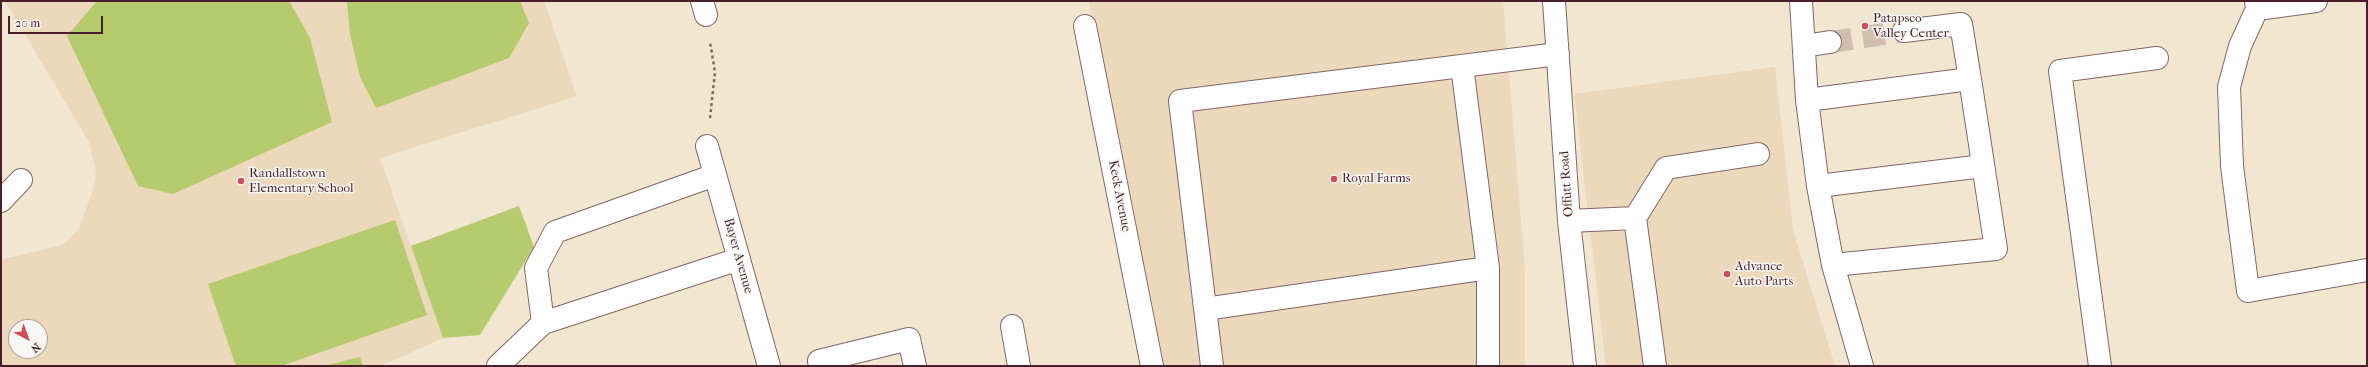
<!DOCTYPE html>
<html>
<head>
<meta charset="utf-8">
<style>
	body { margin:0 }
	#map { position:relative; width:2368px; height:367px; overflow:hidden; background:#f1e6d0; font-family:"IM FELL French Canon",serif }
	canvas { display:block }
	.frame { position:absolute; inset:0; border:2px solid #4a1f2b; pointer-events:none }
	.north { position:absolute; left:8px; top:319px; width:40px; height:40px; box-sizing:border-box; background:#f6f6f2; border:1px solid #b1a0a2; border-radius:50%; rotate:139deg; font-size:11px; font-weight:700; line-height:16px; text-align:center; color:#4a1f2b }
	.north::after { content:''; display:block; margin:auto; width:14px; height:18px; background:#d1495b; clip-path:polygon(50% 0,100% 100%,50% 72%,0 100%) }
	.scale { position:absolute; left:8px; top:16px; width:95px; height:18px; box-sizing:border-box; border:2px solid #4a1f2b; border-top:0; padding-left:5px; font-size:12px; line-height:14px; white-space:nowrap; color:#4a1f2b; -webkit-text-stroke:3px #f6f6f2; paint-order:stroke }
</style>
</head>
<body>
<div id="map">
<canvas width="2368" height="367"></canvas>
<div class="frame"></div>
<div class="north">N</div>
<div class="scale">20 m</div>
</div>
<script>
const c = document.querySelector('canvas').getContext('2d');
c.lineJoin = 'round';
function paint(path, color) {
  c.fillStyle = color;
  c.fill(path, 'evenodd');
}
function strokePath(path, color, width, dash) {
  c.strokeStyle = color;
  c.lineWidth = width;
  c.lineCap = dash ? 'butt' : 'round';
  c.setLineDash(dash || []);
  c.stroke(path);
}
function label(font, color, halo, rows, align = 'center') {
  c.font = font + ' "IM FELL French Canon",serif';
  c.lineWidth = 3;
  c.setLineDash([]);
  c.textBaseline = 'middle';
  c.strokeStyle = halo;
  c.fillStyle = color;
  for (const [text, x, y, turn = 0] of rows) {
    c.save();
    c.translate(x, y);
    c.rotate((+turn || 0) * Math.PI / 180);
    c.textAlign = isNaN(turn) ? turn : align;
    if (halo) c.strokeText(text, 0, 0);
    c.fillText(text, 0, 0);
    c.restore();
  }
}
paint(new Path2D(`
	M5,1H544L577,96L380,158L443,338L381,366H1V260L62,245L78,230L93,190L96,172L89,142ZM16,327H40V351H16Z
	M1089,1H1503L1525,270V366H1160Z
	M1775,67L1793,230L1835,366H1606L1574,94Z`), '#ecd8ba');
paint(new Path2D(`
	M97,1H289L310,38L332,122L173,194L138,186L67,36Z
	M347,1H520L529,23L509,58L376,108L360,77L350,34Z
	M519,206L534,247L480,335L443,338L411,246Z
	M395,220L427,315L281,366H236L208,284Z
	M360,357L363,366H324Z`), '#b6ca6e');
strokePath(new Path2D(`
	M1830,42L1904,31`), '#d0beaf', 22, [22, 11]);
const minor = new Path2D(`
	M702,1L706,15
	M1554,1L1569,221L1585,366
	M1801,1L1807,100
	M2256,1L2257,9L2240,46L2229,87L2232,166L2248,291L2367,270
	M2257,9L2316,1
	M1085,26L1152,366
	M1904,31L1961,24L1970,79
	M1804,46L1830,42
	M1462,66L1488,268V366
	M707,146L769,366
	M715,175L555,232L536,268L543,323L739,259
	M1818,186L1983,166
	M1,201L21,180
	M1635,218L1666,168L1758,154
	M1569,221L1635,218L1655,366
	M1833,265L1996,249L1970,79L1807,100L1818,186L1833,265L1862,366
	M1205,309L1488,268
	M1012,326L1019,366
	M498,366L543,323
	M820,366L819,361L909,339L915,366
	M1212,366L1180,101L1558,54
	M2100,366L2060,71L2157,58`);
strokePath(minor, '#846565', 24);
strokePath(new Path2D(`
	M710,118L715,72L710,42`), '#846565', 2.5, [3, 3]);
strokePath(minor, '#fff', 22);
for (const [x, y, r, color] of [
	[1865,26,4,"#d1495b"],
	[1334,179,4,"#d1495b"],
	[241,181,4,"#d1495b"],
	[1727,274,4,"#d1495b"]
]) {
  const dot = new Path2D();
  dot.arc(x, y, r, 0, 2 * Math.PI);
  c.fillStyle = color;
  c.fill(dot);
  strokePath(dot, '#f6f6f2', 1.5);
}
label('13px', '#4a1f2b', '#f6f6f2', [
	["Patapsco",1873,19],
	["Valley Center",1873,34],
	["Randallstown",249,174],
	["Elementary School",249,189],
	["Royal Farms",1342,179],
	["Advance",1735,267],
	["Auto Parts",1735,282]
], 'left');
label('13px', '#4a1f2b', '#f6f6f2', [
	["Offutt Road",1567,184,-94],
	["Keck Avenue",1119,196,79],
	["Bayer Avenue",738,256,74]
]);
</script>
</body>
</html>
